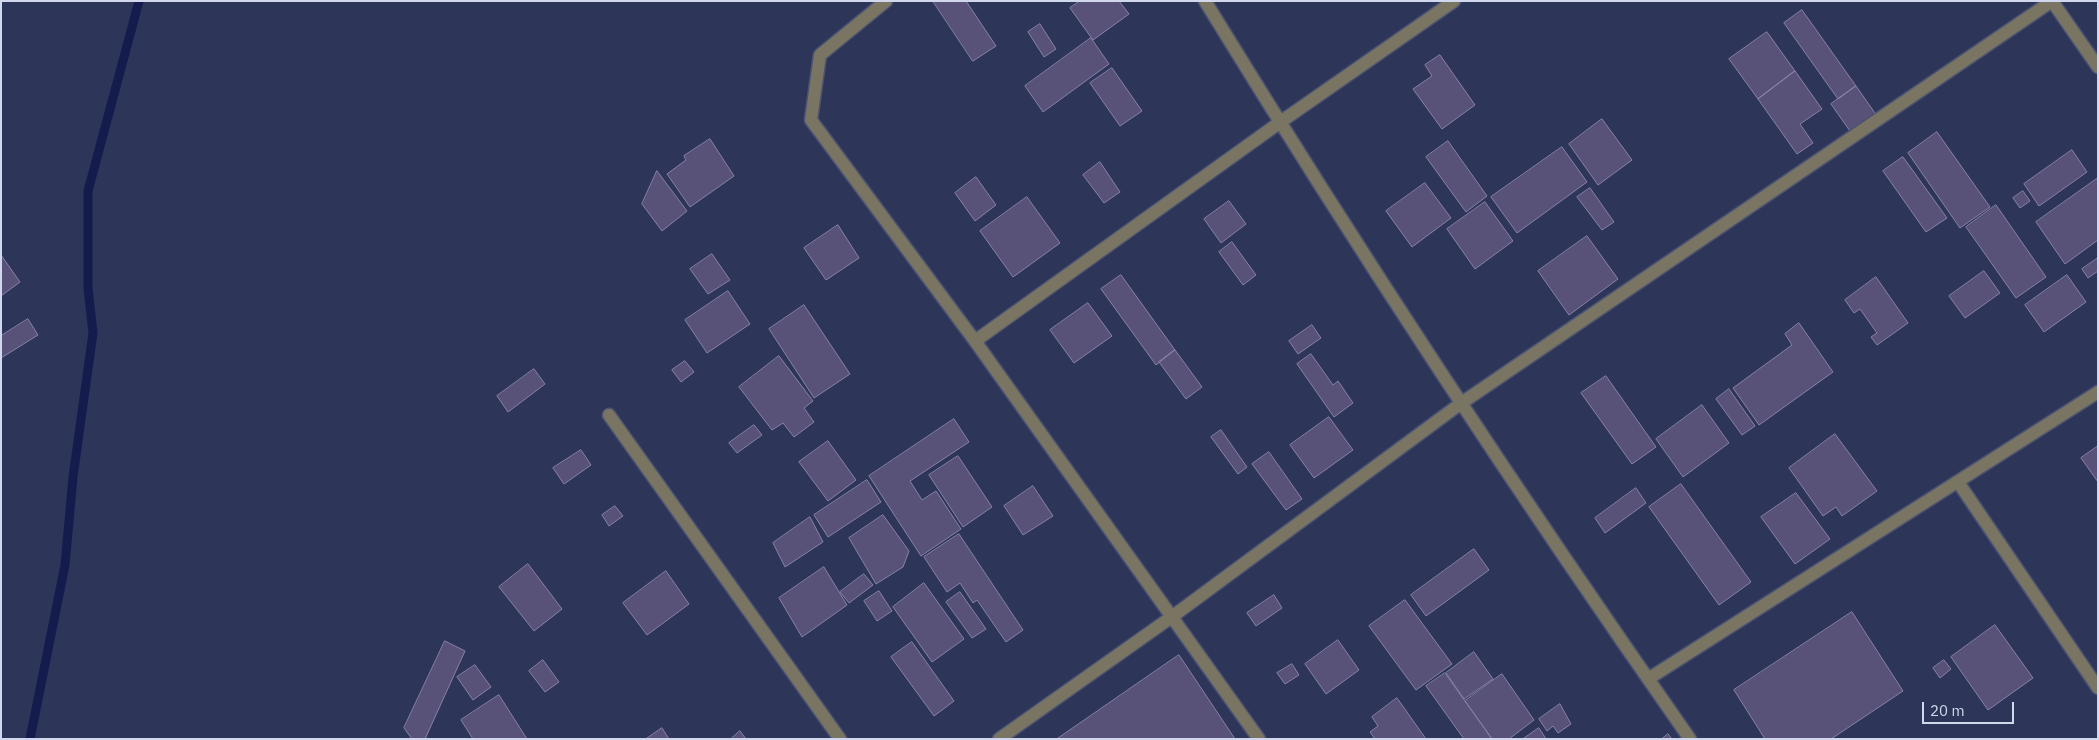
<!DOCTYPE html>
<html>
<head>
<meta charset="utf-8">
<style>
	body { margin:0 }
	#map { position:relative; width:2099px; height:740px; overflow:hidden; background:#2d3658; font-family:"IBM Plex Sans",sans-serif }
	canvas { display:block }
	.frame { position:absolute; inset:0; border:2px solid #d1d8ed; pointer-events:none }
	.scale { position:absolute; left:1922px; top:702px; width:92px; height:22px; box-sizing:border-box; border:2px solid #d1d8ed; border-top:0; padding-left:6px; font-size:15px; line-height:18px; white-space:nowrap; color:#d1d8ed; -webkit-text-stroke:4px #2d3658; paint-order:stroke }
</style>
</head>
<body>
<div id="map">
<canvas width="2099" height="740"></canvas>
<div class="frame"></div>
<div class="scale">20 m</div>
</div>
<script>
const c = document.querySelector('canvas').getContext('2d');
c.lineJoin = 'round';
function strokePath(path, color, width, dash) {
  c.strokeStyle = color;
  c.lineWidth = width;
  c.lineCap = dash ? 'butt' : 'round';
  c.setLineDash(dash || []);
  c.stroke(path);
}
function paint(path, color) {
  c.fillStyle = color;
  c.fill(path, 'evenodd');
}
strokePath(new Path2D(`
	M30,739L65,565L73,477L93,333L88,288V191L139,1`), '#141c4d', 9);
const building = new Path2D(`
	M933,1H966L996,46L973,61Z
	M1080,1H1119L1129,14L1093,40L1070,8Z
	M1802,10L1856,86L1838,99L1784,23Z
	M1040,24L1056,49L1044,57L1028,32Z
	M1767,32L1795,71L1758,99L1729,59Z
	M1091,38L1109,64L1043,112L1025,86Z
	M1440,55L1475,105L1442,129L1413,89L1432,76L1425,65Z
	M1112,68L1142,111L1120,126L1090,83Z
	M1795,71L1822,109L1800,124L1813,143L1797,154L1758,99Z
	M1856,86L1877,116L1852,134L1831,104Z
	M1602,119L1632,160L1598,185L1569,144Z
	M1937,132L1990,207L1960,228L1908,153Z
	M710,139L734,176L690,207L667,174L686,160L684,156Z
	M1448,141L1487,196L1466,212L1426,157Z
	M1562,147L1587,182L1517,233L1491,197Z
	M2072,150L2087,172L2039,206L2024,184Z
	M1903,157L1947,218L1926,232L1883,171Z
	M1100,162L1120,192L1104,203L1083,175Z
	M657,171L687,211L662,231L642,204Z
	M976,177L996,205L975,221L955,193Z
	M2098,178V240L2065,264L2036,222Z
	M1425,183L1451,218L1412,247L1386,211Z
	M1590,188L1614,222L1602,230L1577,197Z
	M2023,191L2030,201L2020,208L2013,198Z
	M1027,197L1060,243L1013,277L980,231Z
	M1229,201L1246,224L1221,243L1204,219Z
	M1485,202L1513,241L1475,269L1447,229Z
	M1996,205L2046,277L2016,298L1966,227Z
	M838,225L859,258L826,280L804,248Z
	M1587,236L1618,279L1569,315L1538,271Z
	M1232,242L1256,275L1243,285L1219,252Z
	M712,254L730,280L708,294L690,269Z
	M1,255L20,282L1,296Z
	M2098,258V271L2088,278L2082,269Z
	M1984,271L2000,293L1965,318L1949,296Z
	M1121,275L1175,350L1156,365L1101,289Z
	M2067,275L2086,302L2044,332L2025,305Z
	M1876,277L1908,323L1877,345L1871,337L1877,333L1860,309L1854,313L1845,300Z
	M728,291L750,324L707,353L685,320Z
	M1088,303L1112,336L1074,363L1050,330Z
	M804,305L850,374L814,398L769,329Z
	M28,319L38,335L1,358V336Z
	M1799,323L1833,372L1759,425L1733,388L1792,345L1785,334Z
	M1312,325L1321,338L1298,354L1289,341Z
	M1175,350L1202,387L1186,399L1159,362Z
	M1311,354L1333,385L1338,381L1353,403L1334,417L1297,364Z
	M779,356L813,401L804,408L814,422L794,437L783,423L772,430L739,387Z
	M685,361L694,372L681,382L672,370Z
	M534,369L545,384L508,412L497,396Z
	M1606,376L1656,447L1632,464L1581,393Z
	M1729,389L1755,426L1742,435L1716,399Z
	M1702,405L1729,443L1683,477L1656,439Z
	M1329,417L1353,450L1314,478L1290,445Z
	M954,419L969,442L910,481L922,500L936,491L961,529L921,556L869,476Z
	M754,425L762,435L737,453L729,443Z
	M1221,430L1247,467L1238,474L1211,437Z
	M1835,434L1877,491L1842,516L1836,507L1823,516L1789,468Z
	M828,441L856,480L828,501L799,462Z
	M2098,446V482L2081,458Z
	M581,450L591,465L564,484L553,468Z
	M1269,452L1302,499L1286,510L1252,464Z
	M958,456L992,507L963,527L929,475Z
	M867,480L881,502L828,537L814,515Z
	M1681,484L1751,582L1719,605L1649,507Z
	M1033,486L1053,516L1023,535L1004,506Z
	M1636,488L1646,503L1605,533L1595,518Z
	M1796,493L1830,539L1795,564L1761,517Z
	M615,506L623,516L609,526L602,515Z
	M883,515L909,551L903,567L876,584L849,538Z
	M810,517L823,542L785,567L773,543Z
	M959,534L1023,630L1006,642L977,600L973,603L960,583L947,592L924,557Z
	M1474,549L1489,570L1426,616L1411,595Z
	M528,564L562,609L534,631L499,587Z
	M824,567L847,605L802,637L779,598Z
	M666,571L689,604L647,635L623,603Z
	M864,574L873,585L849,603L840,592Z
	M924,583L964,639L932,662L893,607Z
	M879,591L892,611L877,621L864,601Z
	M960,592L986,629L972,638L946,602Z
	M1274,595L1282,608L1256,626L1247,613Z
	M1405,600L1452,664L1416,690L1369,626Z
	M1852,612L1903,691L1831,739H1765L1734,690Z
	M1995,625L2033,678L1988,710L1951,657Z
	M1338,640L1359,670L1326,694L1305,664Z
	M445,641L465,651L425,739H412L404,728Z
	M912,642L954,701L934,716L891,657Z
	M1474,652L1493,679L1464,699L1446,673Z
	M1179,655L1235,739H1057Z
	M543,660L559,682L545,692L529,671Z
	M1944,660L1951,669L1940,678L1933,668Z
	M1292,664L1299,675L1285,684L1277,673Z
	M475,665L491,687L473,700L457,677Z
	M1445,673L1492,739H1464L1426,686Z
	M1502,674L1534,720L1509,739H1492L1465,701Z
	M499,695L527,739H473L461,720Z
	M1397,698L1426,739H1375L1370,732L1378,726L1372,717Z
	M1560,704L1571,724L1558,733L1553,726L1547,731L1539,719Z
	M662,728L669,739H646Z
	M1539,728L1546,739H1523Z
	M740,731L746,739H731Z
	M1668,734L1672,739H1662Z`);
paint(building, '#585278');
strokePath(building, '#8881aa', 1);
const minor = new Path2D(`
	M886,1L820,55L811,120L975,341L1259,739
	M1205,1C1359,252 1521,498 1690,739
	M2052,1L2098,67
	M975,341L1279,123L1454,1
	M609,415L840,739
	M1958,482L2098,688
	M1648,679L2098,392
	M999,739L1173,616L1460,404L2052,1`);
strokePath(minor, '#4b5373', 15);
strokePath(minor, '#7a7462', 12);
</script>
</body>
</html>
